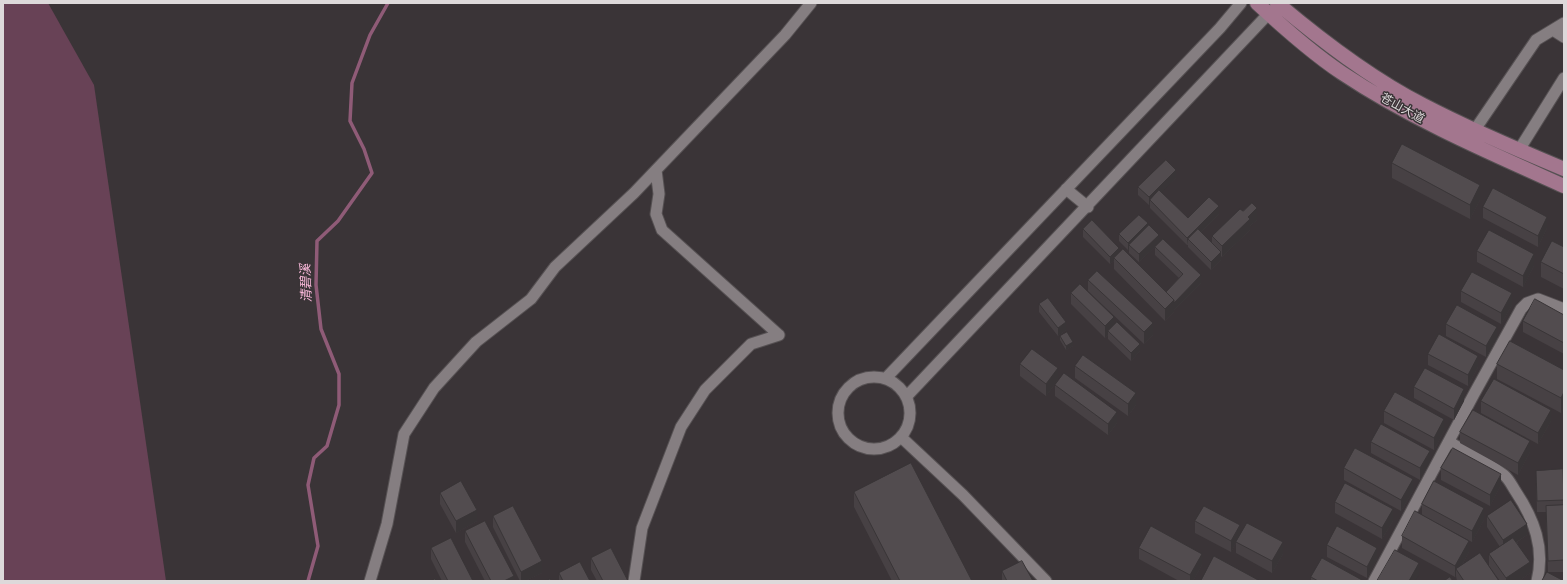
<!DOCTYPE html>
<html>
<head>
<meta charset="utf-8">
<style>
	body { margin:0 }
	#map { position:relative; width:1567px; height:584px; overflow:hidden; background:#3a3437; font-family:"Sofia Sans Condensed",sans-serif }
	canvas { display:block }
	.frame { position:absolute; inset:0; border:4px solid #ddd9da; pointer-events:none }
</style>
</head>
<body>
<div id="map">
<canvas width="1567" height="584"></canvas>
<div class="frame"></div>
</div>
<script>
const c = document.querySelector('canvas').getContext('2d');
c.lineJoin = 'round';
function paint(path, color) {
  c.fillStyle = color;
  c.fill(path, 'evenodd');
}
function strokePath(path, color, width, dash) {
  c.strokeStyle = color;
  c.lineWidth = width;
  c.lineCap = dash ? 'butt' : 'round';
  c.setLineDash(dash || []);
  c.stroke(path);
}
function label(font, color, halo, rows, align = 'center') {
  c.font = font + ' "Sofia Sans Condensed","Noto Sans SC",sans-serif';
  c.lineWidth = 3;
  c.setLineDash([]);
  c.textBaseline = 'middle';
  c.strokeStyle = halo;
  c.fillStyle = color;
  for (const [text, x, y, turn = 0] of rows) {
    c.save();
    c.translate(x, y);
    c.rotate((+turn || 0) * Math.PI / 180);
    c.textAlign = isNaN(turn) ? turn : align;
    if (halo) c.strokeText(text, 0, 0);
    c.fillText(text, 0, 0);
    c.restore();
  }
}
paint(new Path2D(`
	M3,3H48L94,85L166,581H3Z`), '#684256');
strokePath(new Path2D(`
	M308,581L318,546L308,485L314,458L327,446L339,405V374L321,329L316,285L317,241L338,221L372,173L364,149L350,121L352,83L370,35L388,3`), '#8f5b77', 3.5);
const minor = new Path2D(`
	M1553,30L1564,37
	M1474,131L1536,40L1564,23
	M1519,150L1564,78
	M656,170L659,194L656,214L662,230L779,335
	M1066,189L1088,207
	M838 413a36 36 0 1 1 72 0a36 36 0 1 1-72 0Z
	M886,378L1220,28L1241,3
	M907,396L1273,9
	M901,437L963,495L1046,581
	M1449,442C1467,452 1487,462 1504,475C1509,479 1512,486 1516,492C1534,519 1545,548 1537,581
	M370,581L387,524L404,434L434,388L476,342L531,299L555,267L634,193L785,35L811,3
	M634,581L642,528L681,427L705,390L751,344L779,335
	M1374,581L1474,394L1521,309L1527,303L1538,299L1564,309`);
const major = new Path2D(`
	M1257,3C1284,28 1312,53 1342,73C1411,119 1488,152 1564,186
	M1277,3C1322,41 1370,78 1423,105C1469,129 1516,149 1564,169`);
strokePath(minor, '#565153', 13);
strokePath(major, '#565153', 16);
strokePath(minor, '#857e81', 11);
strokePath(major, '#a3768e', 14);
paint(new Path2D(`
	M1392,163L1480,200L1470,219L1392,178Z
	M1176,178L1161,192L1188,218L1219,214L1201,232L1212,244V236L1243,211L1257,220L1250,226V230L1222,257L1221,256V260L1211,270L1188,247V245H1187L1150,208V204L1149,205L1138,195V187Z
	M1483,207L1547,228L1538,247L1483,218Z
	M1148,227L1159,243L1139,262L1129,253V249L1128,250L1119,241V234Z
	M1083,229L1119,253L1166,292L1179,278L1155,255V247L1201,283L1174,310V312L1165,321L1114,269V261L1110,264L1083,237Z
	M1564,247V289L1541,277V262Z
	M1477,251L1534,266L1523,287L1477,262Z
	M1088,280L1153,335L1144,344L1088,291Z
	M1461,291L1512,305L1501,324L1461,302Z
	M1071,293L1114,325L1140,351L1131,361L1108,339V335L1105,338L1071,304Z
	M1039,304L1066,330L1058,336L1039,312Z
	M1564,315V354L1523,332V321Z
	M1446,324L1497,338L1486,357L1446,336Z
	M1060,336L1073,346L1066,350L1060,340Z
	M1428,354L1478,367L1468,386L1428,365Z
	M1020,364L1058,380L1046,396L1020,376Z
	M1497,364L1564,370V407L1561,413L1497,379Z
	M1075,366L1136,405L1128,416L1075,378Z
	M1055,385L1117,423L1108,435L1055,396Z
	M1414,387L1464,401L1454,420L1414,398Z
	M1481,401L1551,421L1538,444L1481,413Z
	M1384,411L1444,431L1434,450L1384,423Z
	M1460,432L1530,452L1518,475L1460,443Z
	M1371,442L1430,462L1420,480L1371,453Z
	M1344,468L1413,491L1401,511L1344,480Z
	M1441,468L1501,485L1490,506L1441,480Z
	M1536,471L1564,486V572H1548L1546,512H1537Z
	M854,492L972,581H892L854,507Z
	M440,493L477,521L456,533L440,504Z
	M1335,502L1393,521L1382,539L1335,513Z
	M1422,504L1484,520L1472,542L1422,515Z
	M493,516L542,573L525,581H520L493,527Z
	M1487,516L1527,535L1517,542L1530,573L1519,581H1500L1489,566V554L1500,547L1487,527Z
	M1195,521L1240,536L1283,554L1272,573L1236,553V543L1231,552L1195,533Z
	M465,531L514,581H485L465,542Z
	M1402,536L1469,552L1462,565L1499,581H1457L1456,576L1455,577L1402,548Z
	M1327,545L1377,559L1367,578L1327,557Z
	M431,548L473,581H442L431,559Z
	M1139,548L1202,565L1193,581H1179L1139,559Z
	M591,558L628,581H597L591,570Z
	M1002,571L1033,581H1002Z
	M559,573L590,581H559Z
	M1311,577L1362,581H1311Z`), '#474144');
paint(new Path2D(`
	M1176,170V178L1152,202L1150,200V204L1149,205V197Z
	M1480,185V200L1470,219V205Z
	M1219,206V214L1191,242L1188,239L1187,245V238Z
	M1257,208V220L1250,226V230L1222,257V246L1248,217Z
	M1547,217V228L1538,247V236Z
	M1148,223V231L1129,245V249L1128,250V243Z
	M1159,235V243L1139,262V254Z
	M1119,248V256L1114,258V261L1110,264V257Z
	M1221,252V260L1211,270V262Z
	M1534,254V266L1523,287V276Z
	M1201,275V283L1174,310V303Z
	M1512,293V305L1501,324V313Z
	M1174,300V312L1165,321V309Z
	M1114,317V328L1108,331V335L1105,338V326Z
	M1066,322V330L1058,336V328Z
	M1153,323V335L1144,344V332Z
	M1497,327V338L1486,357V346Z
	M1073,342V346L1066,350V346Z
	M1140,344V351L1131,361V353Z
	M1478,356V367L1468,386V375Z
	M1058,368V380L1046,396V384Z
	M1464,389V401L1454,420V409Z
	M1564,392V407L1561,413V398Z
	M1136,393V405L1128,416V404Z
	M1551,410V421L1538,444V433Z
	M1117,412V423L1108,435V424Z
	M1444,419V431L1434,450V438Z
	M1530,441V452L1518,475V463Z
	M1430,451V462L1420,480V468Z
	M1501,474V485L1490,506V495Z
	M1413,479V491L1401,511V500Z
	M1484,508V520L1472,542V531Z
	M1393,509V521L1382,539V528Z
	M477,510V521L456,533V521Z
	M1527,524V535L1503,551V540Z
	M1240,525V536L1231,552V541Z
	M1469,541V552L1458,572L1456,569V576L1455,577V566Z
	M1283,542V554L1272,573V561Z
	M1377,548V559L1367,578V567Z
	M1202,554V565L1193,581H1190V575Z
	M542,561V573L525,581H521V572Z
	M1530,562V573L1519,581H1506V578Z
	M1419,563V575L1415,581H1409Z
	M514,576V581H504Z`), '#393537');
const building = new Path2D(`
	M1402,144L1480,185L1470,205L1392,163Z
	M1166,160L1176,170L1149,197L1138,187Z
	M1493,188L1547,217L1538,236L1483,207Z
	M1159,190L1188,218L1209,197L1219,206L1187,238L1150,200Z
	M1252,203L1257,208L1248,217L1250,219L1222,246L1212,236L1240,209L1243,211Z
	M1139,215L1148,223L1128,243L1119,234Z
	M1092,220L1119,248L1110,257L1083,229Z
	M1149,225L1159,235L1139,254L1129,245Z
	M1198,229L1221,252L1211,262L1188,239Z
	M1489,230L1534,254L1523,276L1477,251Z
	M1163,239L1201,275L1174,303V300L1166,292L1183,274L1155,247Z
	M1552,241L1564,247V274L1541,262Z
	M1123,249L1174,300L1165,309L1114,258Z
	M1097,271L1153,323L1144,332L1088,280Z
	M1472,272L1512,293L1501,313L1461,291Z
	M1080,284L1114,317L1105,326L1071,293Z
	M1048,298L1066,322L1058,328L1039,304Z
	M1535,299L1564,315V343L1523,321Z
	M1457,305L1497,327L1486,346L1446,324Z
	M1117,322L1140,344L1131,353L1108,331Z
	M1067,332L1073,342L1066,346L1060,336Z
	M1439,334L1478,356L1468,375L1428,354Z
	M1510,341L1564,370V392L1561,398L1497,364Z
	M1032,349L1058,368L1046,384L1020,364Z
	M1083,355L1136,393L1128,404L1075,366Z
	M1425,368L1464,389L1454,409L1414,387Z
	M1064,373L1117,412L1108,424L1055,385Z
	M1494,379L1551,410L1538,433L1481,401Z
	M1395,392L1444,419L1434,438L1384,411Z
	M1473,410L1530,441L1518,463L1460,432Z
	M1381,424L1430,451L1420,468L1371,442Z
	M1355,448L1413,479L1401,500L1344,468Z
	M1453,448L1501,474L1490,495L1441,468Z
	M911,463L972,581H900L854,492Z
	M1563,469L1564,500L1537,501L1536,471Z
	M461,481L477,510L456,521L440,493Z
	M1434,481L1484,508L1472,531L1422,504Z
	M1345,483L1393,509L1382,528L1335,502Z
	M1511,500L1527,524L1503,540L1487,516Z
	M1564,505V560L1548,561L1546,506Z
	M513,506L542,561L521,572L493,516Z
	M1204,506L1240,525L1231,541L1195,521Z
	M1415,511L1469,541L1455,566L1402,536Z
	M485,521L514,576L504,581H491L465,531Z
	M1247,523L1283,542L1272,561L1236,542Z
	M1151,526L1202,554L1190,575L1139,548Z
	M1337,526L1377,548L1367,567L1327,545Z
	M451,538L473,581H448L431,548Z
	M1513,538L1530,562L1506,578L1489,554Z
	M611,548L628,581H603L591,558Z
	M1395,550L1419,563L1409,581H1377Z
	M1480,553L1499,581H1464L1456,569Z
	M1214,556L1260,581H1201Z
	M1322,558L1362,580L1361,581H1318L1311,577Z
	M1022,561L1033,581H1007L1002,571Z
	M580,562L590,581H563L559,573Z
	M1547,572L1564,581H1542Z
	M1450,577L1453,581H1444Z
	M435,579L437,581H431Z
	M550,579L551,581H546Z`);
paint(building, '#524c4f');
strokePath(building, '#393537', 1);
label('12px', '#ddd9da', '#3a3437', [
	["苍山大道",1402,109,29]
]);
label('italic 13px', '#fcbadc', '#3a3437', [
	["清碧溪",307,283,-92]
]);
</script>
</body>
</html>
